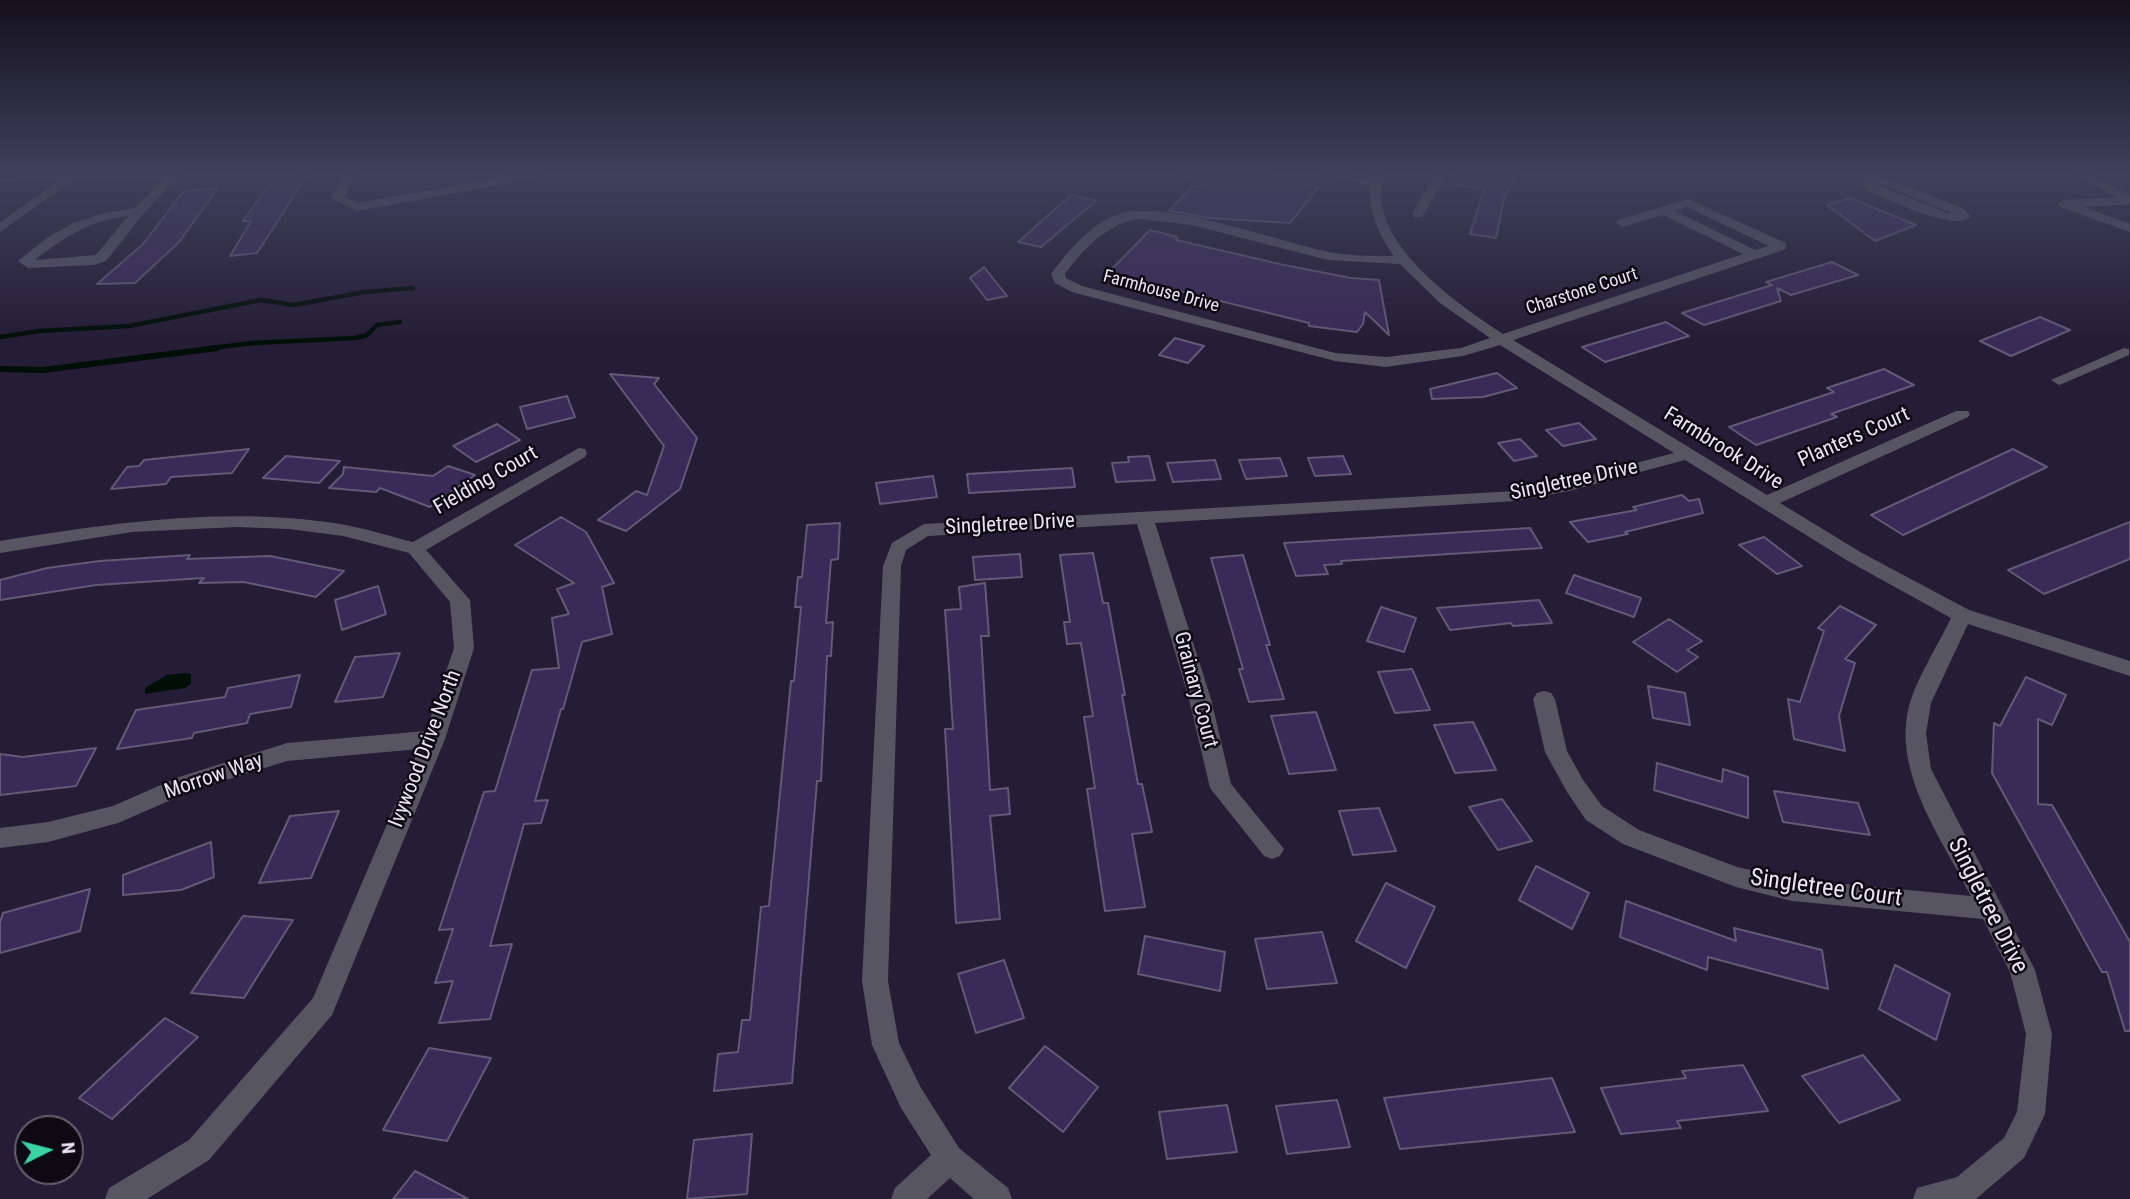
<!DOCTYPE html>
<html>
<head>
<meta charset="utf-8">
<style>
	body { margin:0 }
	#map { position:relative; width:2130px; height:1199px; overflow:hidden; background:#251d35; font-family:"Roboto Condensed",sans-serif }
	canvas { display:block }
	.north { position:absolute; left:14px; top:1115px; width:70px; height:70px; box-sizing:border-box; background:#0d0a14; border:2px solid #65626e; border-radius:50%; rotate:84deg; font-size:19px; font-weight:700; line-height:28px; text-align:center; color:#e9e5f5 }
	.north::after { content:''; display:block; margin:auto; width:24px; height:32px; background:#3bd4a4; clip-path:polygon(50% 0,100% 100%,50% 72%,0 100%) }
</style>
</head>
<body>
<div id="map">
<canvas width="2130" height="1199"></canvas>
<div class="north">N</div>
</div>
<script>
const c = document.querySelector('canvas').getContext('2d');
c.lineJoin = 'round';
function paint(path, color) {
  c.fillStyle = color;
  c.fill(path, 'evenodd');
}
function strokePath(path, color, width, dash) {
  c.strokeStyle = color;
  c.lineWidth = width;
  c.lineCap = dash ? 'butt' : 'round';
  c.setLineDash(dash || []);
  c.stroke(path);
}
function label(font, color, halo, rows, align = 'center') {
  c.font = font + ' "Roboto Condensed",sans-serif';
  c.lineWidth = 5;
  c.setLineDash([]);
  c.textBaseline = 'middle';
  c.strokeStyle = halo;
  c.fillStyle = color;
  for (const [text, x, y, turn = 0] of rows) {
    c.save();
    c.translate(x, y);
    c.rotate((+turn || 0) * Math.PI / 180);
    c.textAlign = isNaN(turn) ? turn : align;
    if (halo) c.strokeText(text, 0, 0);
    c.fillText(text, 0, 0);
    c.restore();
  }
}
paint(new Path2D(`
	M185,673L191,674V684L185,688L145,694V688L167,675Z`), '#000e08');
strokePath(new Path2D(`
	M0,337L39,331L129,326L261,300L294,305L365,292L413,288
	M204,349L253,343L355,338L367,335L377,325L400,322`), '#000e08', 4.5);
strokePath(new Path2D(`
	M0,369L43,370L217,348`), '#000e08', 6);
const building = new Path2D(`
	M1184,174H1260L1319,187L1290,223L1209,218L1169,211L1193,186L1206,185L1183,178Z
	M1457,174H1515L1508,193H1505L1496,238L1470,234L1484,189L1456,185Z
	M307,176L257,253L230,256L251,221H243L273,179Z
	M218,188L179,242L135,283L97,284L142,245L184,191Z
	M1071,195L1096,201L1041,247L1018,242Z
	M1850,198L1916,225L1875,241L1827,205Z
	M1150,230L1177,237L1176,240L1284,265L1351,278L1379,280L1389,335L1365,312L1363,324L1357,332L1309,326V323L1108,273Z
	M1832,262L1858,275L1791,295L1777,288L1781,301L1704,325L1682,313L1772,285L1766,282Z
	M984,267L1007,296L987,300L970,278Z
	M2040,317L2070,330L2011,356L1980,341Z
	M1666,322L1689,336L1605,362L1582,347Z
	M1175,338L1204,346L1188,363L1159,355Z
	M1884,369L1914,385L1831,414L1837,417L1756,445L1729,427L1834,392L1827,388Z
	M1497,373L1517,388L1483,397L1432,399L1430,389Z
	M610,374L659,378L654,384L697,438L680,489L626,531L598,520L636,491L647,495L664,446Z
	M567,396L575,417L527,429L520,407Z
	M1579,423L1596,439L1563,446L1546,430Z
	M497,424L520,440L476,462L453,446Z
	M1520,439L1537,456L1514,461L1498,443Z
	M249,449L232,473L171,477L166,484L111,489L127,467L139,466L144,460Z
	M2013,449L2047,467L1903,535L1871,515Z
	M286,456L340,461L319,483L263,478Z
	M1149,456L1155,480L1116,482L1112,463L1129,462L1128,457Z
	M1343,456L1351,474L1315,476L1308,458Z
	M1280,458L1287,476L1246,479L1239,460Z
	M1215,460L1221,479L1173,482L1167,463Z
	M448,466L475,475L430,507L380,488L376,492L329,488L343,474L344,467L433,476Z
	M1072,468L1075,487L969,493L967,474Z
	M933,476L937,497L880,504L876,483Z
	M1682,495L1689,501L1699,499L1703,513L1625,532L1628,534L1588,542L1570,522L1637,510L1633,507Z
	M561,517L586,532L614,583L602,587L612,634L582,642L563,709H561L535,801L548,800L541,823L524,824L490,946L512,944L490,1019L439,1023L453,981L435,983L453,929L439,930L484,792L495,791L532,670L559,668L552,618L569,614L557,589L574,583L515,545Z
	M2130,522V559L2044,594L2008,570Z
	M840,523L838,559L831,560L826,623L833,622L831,656H827L821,781H817L792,1083L714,1091L718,1054L738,1052L742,1020H750L761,907L769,906L791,681H794L801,607H795L798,577H802L807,525Z
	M1530,528L1542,548L1341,561L1342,564L1324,565L1328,574L1296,576L1284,543Z
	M1764,537L1802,566L1777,574L1739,545Z
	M1093,553L1103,603H1108L1125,695H1122L1138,784H1142L1152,832L1132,834L1145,907L1105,911L1087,789L1095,788L1084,717L1093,716L1081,643L1067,644L1064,622H1070L1060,555Z
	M1020,554L1022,577L975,580L973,557Z
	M190,555L187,559L270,556L344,571L316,597L244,582L199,583L204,578L96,585L0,600V580L47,568L100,561Z
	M1243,555L1270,645H1266L1284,699L1249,702L1239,669H1243L1211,558Z
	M1574,575L1641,598L1634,617L1566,593Z
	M985,583L989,636H981L990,790L1008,788L1010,814L990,816L1000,919L956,923L945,729H953L945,610L961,609L959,587Z
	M378,586L386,614L342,630L335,600Z
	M1539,600L1552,623L1513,626L1511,623L1450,630L1437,608Z
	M1840,606L1876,625L1845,659L1855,663L1839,716L1845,751L1794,739L1788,699L1800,702L1824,631L1818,628Z
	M1381,607L1416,618L1404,652L1367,641Z
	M1669,619L1702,641L1687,650L1698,657L1677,672L1633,642Z
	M400,653L383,697L335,702L355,657Z
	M1412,669L1430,710L1395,713L1378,672Z
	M300,675L291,707L250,714L247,723L194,733L192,738L117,749L136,710L225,697L228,688Z
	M2026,677L2066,695L2052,725L2038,719V804L2052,805L2130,942V1031H2125L2107,972H2102L1992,773L1994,723L2000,726Z
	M1648,686L1685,693L1690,725L1653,718Z
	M1316,712L1336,770L1289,774L1271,716Z
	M1473,722L1496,770L1455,773L1434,725Z
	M96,748L76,786L0,795V754L23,757Z
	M1657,763L1722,782L1723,769L1748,777V818L1654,790Z
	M1774,791L1858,803L1870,835L1783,822Z
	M1502,799L1532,841L1498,850L1469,807Z
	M1379,808L1396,851L1353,855L1339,811Z
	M339,811L311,878L259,883L290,816Z
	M211,842L214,877L181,890L123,895V875Z
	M1536,866L1589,893L1572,929L1519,900Z
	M1386,883L1435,907L1406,968L1356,941Z
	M90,889L80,931L0,953V923L3,913Z
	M1626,901L1736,941L1734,928L1822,950L1828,989L1708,957L1707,970L1620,937Z
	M243,916L293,920L244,998L191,993Z
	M1322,932L1337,983L1267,989L1255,939Z
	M1145,936L1225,952L1220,991L1138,974Z
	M1004,960L1024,1018L976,1033L958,974Z
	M1895,965L1950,994L1936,1040L1879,1009Z
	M165,1018L198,1037L112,1119L79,1098Z
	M1045,1046L1098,1087L1063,1132L1009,1088Z
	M429,1048L491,1058L447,1141L383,1130Z
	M1863,1055L1900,1100L1839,1123L1802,1076Z
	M1743,1065L1768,1111L1677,1121L1681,1128L1621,1134L1601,1088L1686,1078L1682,1071Z
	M1552,1078L1575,1132L1400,1149L1384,1098Z
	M1337,1100L1350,1147L1287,1154L1276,1106Z
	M1227,1105L1237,1152L1167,1159L1159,1112Z
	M752,1134L747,1194L687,1199L694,1140Z
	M415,1171L468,1199H393Z`);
paint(building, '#392a57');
strokePath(building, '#625a76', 2);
paint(new Path2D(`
	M0,174H181L143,214L106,261L93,265L28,268L18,261L48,237L73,223L104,213L135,208L165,178L0,182ZM128,216L96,255L35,260C64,237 91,220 128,216Z
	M345,174H357L344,197L358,203L518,174H543L537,178L357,211L331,198Z
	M1321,174H1345L1371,179L1373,174H1385C1361,239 1458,304 1503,334L1743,254L1663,215L1622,227L1616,223L1618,220L1688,199L1786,243V249L1513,340L1767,495L1956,411H1968L1970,414L1968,417L1780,503L1862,553L1969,610L2130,661V676L1968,624L1931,703L1926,733L1931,769L2035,970L2052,1034L2045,1114L2024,1158L1976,1199H1913L1917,1188L1957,1177L2004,1138L2017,1112L2026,1034L2010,972L1983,919L1792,901L1736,887L1623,844L1586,820L1567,792L1545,752L1533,699L1537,693L1544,691L1551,693L1555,699L1567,751L1583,780L1602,806L1639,830L1737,867L1792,879L1971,896C1942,839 1892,772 1909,706C1916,680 1939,643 1951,618L1848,561L1685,460L1569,491L1516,501L1155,523L1211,699L1231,784L1284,849L1280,856L1272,859L1264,856L1210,788L1189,699L1137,524L928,536L906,550L901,566L888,981L899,1043L921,1088L959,1148L1008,1188L1012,1199H974L950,1178L927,1199H891L895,1188L931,1155L901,1108L872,1045L862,981L883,566L892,543L924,524L1516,491L1568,481L1674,453L1500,345L1463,356L1386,367L1335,361L1072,292L1055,283L1051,274C1067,252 1092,222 1119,214C1166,200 1274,240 1324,251C1347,256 1371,256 1394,256C1379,236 1368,210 1370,186ZM1687,207L1769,246L1755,250L1675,211ZM1140,219L1192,225L1328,260L1400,264L1440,303L1490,338L1461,348L1386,357L1335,353L1082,286L1066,278L1065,274C1083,249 1109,222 1140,219Z
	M1435,174H1447L1422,217H1414L1412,214Z
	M2075,174H2090L2130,195V204L2084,207L2130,224V232L2060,207L2058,204L2064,200L2116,197Z
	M1871,176L1890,179L1964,209L1971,217C1952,232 1889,199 1868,191L1859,182ZM1875,184L1884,185L1952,213H1948Z
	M2124,348L2129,349V355L2064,383L2059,385L2051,380Z
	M579,448L585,449L587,453L585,457L426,550L470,600L474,648L445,739L332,1015L209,1160L147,1199H105L109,1188L189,1140L313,998L419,749L287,761L194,790L118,823L48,842L0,848V828L48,822L113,806L179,777L287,743L426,731L454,648L450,602L409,553L343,536L289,529L237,527L132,532L0,553V541C115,523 224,506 340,524C364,528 389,536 413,542Z`), '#585562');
paint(new Path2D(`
	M69,174H82L0,232V222Z`), '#585562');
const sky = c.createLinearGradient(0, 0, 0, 342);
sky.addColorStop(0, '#14101d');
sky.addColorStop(0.51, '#40405c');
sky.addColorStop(1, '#40405c00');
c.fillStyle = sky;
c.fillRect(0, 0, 2130, 342);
label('18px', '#e9e5f5', '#0d0a14', [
	["Farmhouse Drive",1161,292,15],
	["Charstone Court",1582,292,-18]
]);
label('21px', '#e9e5f5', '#0d0a14', [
	["Planters Court",1854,438,-24],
	["Farmbrook Drive",1723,449,32],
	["Fielding Court",486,481,-30],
	["Singletree Drive",1574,481,-12],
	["Singletree Drive",1010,525,-3],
	["Grainary Court",1195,690,75],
	["Ivywood Drive North",426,749,-69],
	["Morrow Way",214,777,-19]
]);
label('24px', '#e9e5f5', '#0d0a14', [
	["Singletree Court",1826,889,8],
	["Singletree Drive",1987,906,63]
]);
</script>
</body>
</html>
